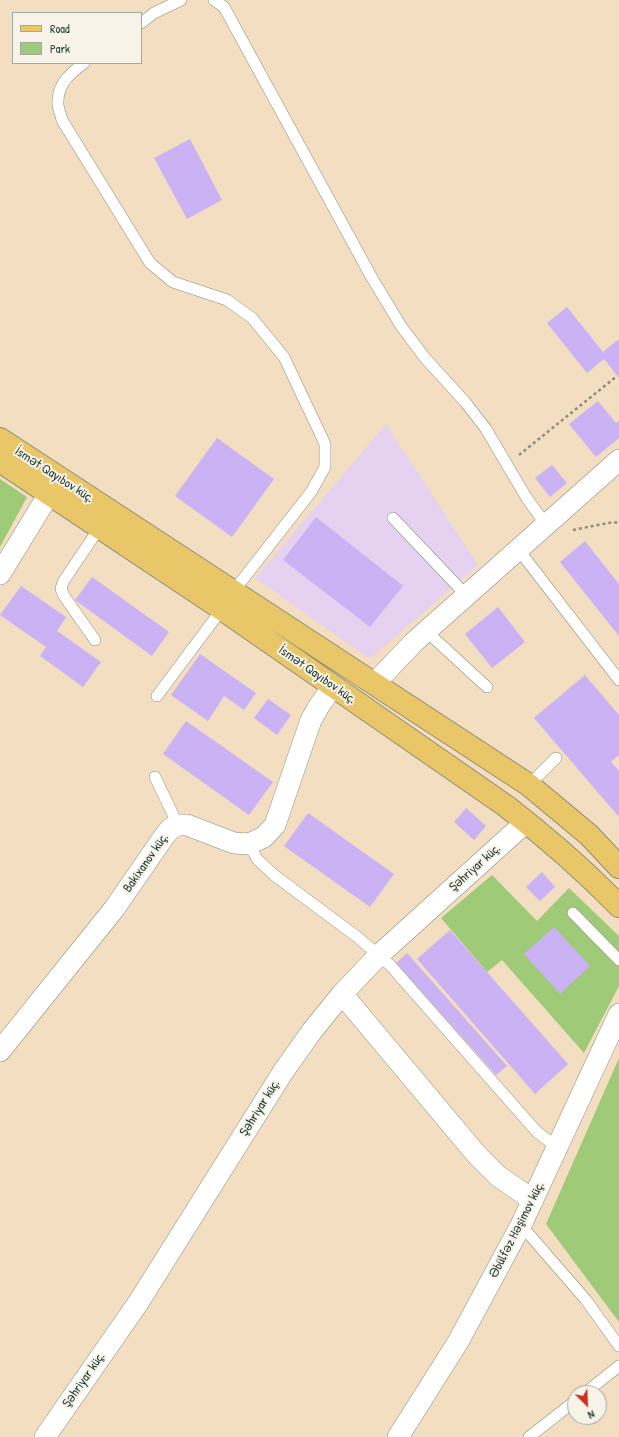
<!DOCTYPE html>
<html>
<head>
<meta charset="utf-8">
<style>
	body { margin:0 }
	#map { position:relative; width:619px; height:1437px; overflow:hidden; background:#f3dec2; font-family:"Patrick Hand",sans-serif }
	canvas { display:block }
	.legend { position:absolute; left:12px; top:12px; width:130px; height:52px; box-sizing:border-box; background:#f7f3e8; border:1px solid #a1aaa0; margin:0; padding:5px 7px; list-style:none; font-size:12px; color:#1f3d34 }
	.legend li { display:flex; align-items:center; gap:8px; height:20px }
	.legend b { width:20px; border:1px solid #a1aaa0 }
	.north { position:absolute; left:567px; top:1385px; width:40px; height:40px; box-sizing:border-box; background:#f7f3e8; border:1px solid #a1aaa0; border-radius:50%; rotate:156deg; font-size:11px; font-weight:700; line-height:16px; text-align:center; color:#1f3d34 }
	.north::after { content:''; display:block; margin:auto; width:14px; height:18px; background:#c8321e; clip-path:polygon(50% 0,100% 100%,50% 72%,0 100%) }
</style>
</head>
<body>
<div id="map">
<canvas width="619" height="1437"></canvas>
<ul class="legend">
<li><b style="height:5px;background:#e9c769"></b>Road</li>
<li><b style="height:11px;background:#9fca77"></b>Park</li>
</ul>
<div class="north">N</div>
</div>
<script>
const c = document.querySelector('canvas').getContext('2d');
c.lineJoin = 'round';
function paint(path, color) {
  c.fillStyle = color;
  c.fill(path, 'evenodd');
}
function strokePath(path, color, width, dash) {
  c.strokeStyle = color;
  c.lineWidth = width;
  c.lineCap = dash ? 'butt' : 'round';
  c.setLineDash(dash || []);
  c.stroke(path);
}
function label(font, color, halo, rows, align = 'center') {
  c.font = font + ' "Patrick Hand",sans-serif';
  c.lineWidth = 4;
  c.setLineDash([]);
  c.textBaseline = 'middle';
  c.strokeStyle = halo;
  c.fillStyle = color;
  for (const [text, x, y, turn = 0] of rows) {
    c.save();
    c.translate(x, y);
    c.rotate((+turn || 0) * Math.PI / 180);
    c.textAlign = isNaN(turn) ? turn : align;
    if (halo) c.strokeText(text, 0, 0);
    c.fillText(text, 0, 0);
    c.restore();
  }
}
paint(new Path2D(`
	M386,424L478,565L370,659L255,578Z`), '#e6d2f0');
paint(new Path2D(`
	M0,479L27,497L0,547Z
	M492,875L537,921L569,888L619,936V986L584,1053L502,960L487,972L441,918Z
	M619,1058V1322L546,1224Z`), '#9fca77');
paint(new Path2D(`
	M190,139L222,200L187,219L154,158Z
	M567,307L603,352L619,339V378L604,359L587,373L547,323Z
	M598,401L616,423L619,420V438L596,457L569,424Z
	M217,438L274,479L232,537L175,496Z
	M552,465L567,483L550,497L535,478Z
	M316,517L403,586L370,627L283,560Z
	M585,541L619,584V636L560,562Z
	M92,577L169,632L152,656L75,600Z
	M21,586L66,617L57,631L101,662L83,687L40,656L46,647L0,615Z
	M498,607L525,642L492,668L465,634Z
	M200,654L256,693L244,710L224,696L208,721L171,695Z
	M585,675L619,715V755L611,762L619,771V817L534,718Z
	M268,699L291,715L277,735L254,718Z
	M186,721L273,782L249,815L163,754Z
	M466,808L486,826L474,840L454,822Z
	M308,813L394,874L370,907L284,846Z
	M542,872L555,887L540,901L526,887Z
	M554,927L590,966L560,994L524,954Z
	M450,930L568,1064L535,1094L417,959Z
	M407,953L507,1066L496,1075L396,963Z`), '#cbb2f4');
const service = new Path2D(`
	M214,0L224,7L372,278L401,326L425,358L466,403L486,429L526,497L546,525
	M141,23L154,13L181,0
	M84,63C71,73 58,83 58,101C57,107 61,114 62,120L150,263L173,282L227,300L252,318L284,357L325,444V467L311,492L233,592
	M393,518L466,595
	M518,549L619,680
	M426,631L487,687
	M95,640L64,596L61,589L63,582L100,527
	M157,696L222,609
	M155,777L178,825
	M529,785L556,758
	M249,844L257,859L274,875L356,936L390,965L537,1132L557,1147
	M573,913L619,960
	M521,1225L586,1300L619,1346
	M585,1393L619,1366
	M529,1437L575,1401`);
const minor = new Path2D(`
	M0,574L49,494
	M374,684L414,642L619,460
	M342,994L477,1155L498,1176L533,1200
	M0,1051L114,909L163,838L170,829L178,825H187L234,843L249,844L264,837L275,825L311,720L319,706L333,686
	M45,1437L138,1303L283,1072L312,1031L342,994L379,955L526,822
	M398,1437L458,1342L521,1225L619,1014`);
const primary = new Path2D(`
	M0,439L529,785L589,835L619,867
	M0,461L222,609L506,806C546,837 584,870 619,906`);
strokePath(service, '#898e7b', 12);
strokePath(minor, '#898e7b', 22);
strokePath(primary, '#898e7b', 24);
strokePath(new Path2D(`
	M519,455L617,376
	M573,530L613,522L619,523`), '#898e7b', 2.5, [3, 3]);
strokePath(service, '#fff', 11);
strokePath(minor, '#fff', 21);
strokePath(primary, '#e9c769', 22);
label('13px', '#1f3d34', '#f7f3e8', [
	["İsmət Qayıbov küç.",54,475,33],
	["İsmət Qayıbov küç.",317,675,35],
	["Bakixanov küç.",146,863,-55],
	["Şəhriyar küç.",475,868,-42],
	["Şəhriyar küç.",260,1108,-58],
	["Əbülfəz Həşimov küç.",517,1230,-63],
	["Şəhriyar küç.",84,1380,-55]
]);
</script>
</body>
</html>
